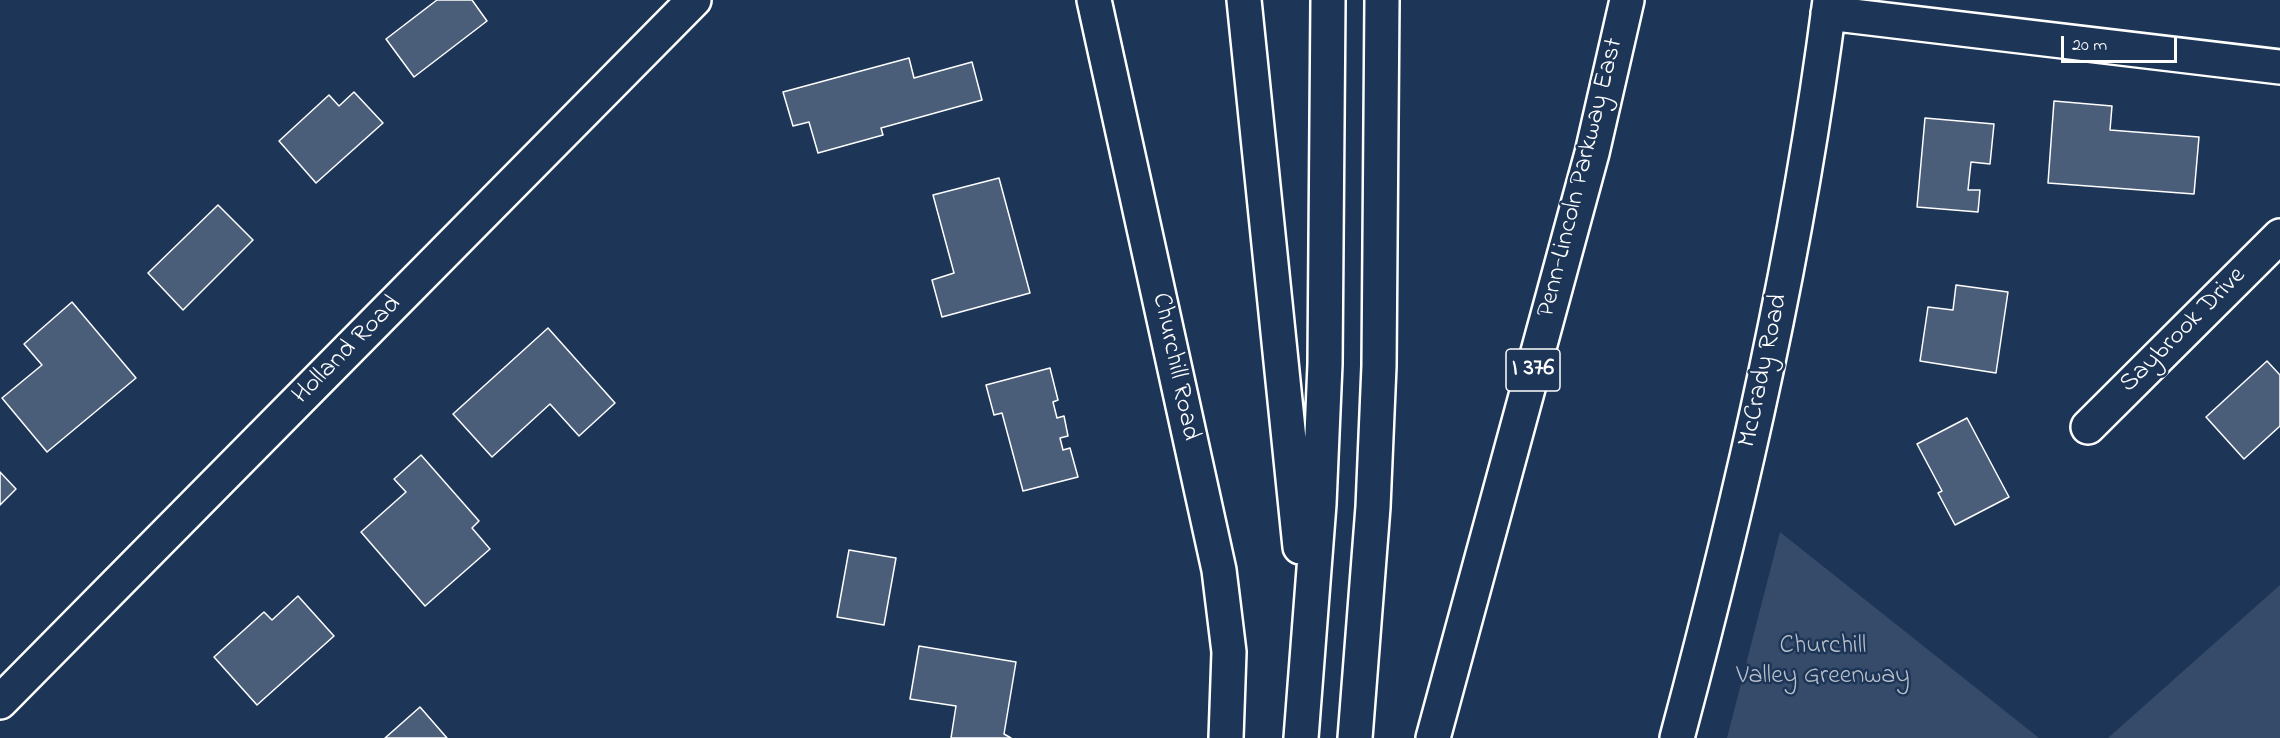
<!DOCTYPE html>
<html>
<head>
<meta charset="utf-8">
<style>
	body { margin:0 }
	#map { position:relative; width:2280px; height:738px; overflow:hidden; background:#1d3557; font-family:"Indie Flower",sans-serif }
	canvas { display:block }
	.scale { position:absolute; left:2061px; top:36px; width:116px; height:27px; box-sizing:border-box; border:3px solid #fff; border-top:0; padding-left:8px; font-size:18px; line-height:21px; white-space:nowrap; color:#fff; -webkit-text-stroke:4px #1d3557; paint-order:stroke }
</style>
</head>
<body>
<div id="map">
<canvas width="2280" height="738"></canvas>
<div class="scale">20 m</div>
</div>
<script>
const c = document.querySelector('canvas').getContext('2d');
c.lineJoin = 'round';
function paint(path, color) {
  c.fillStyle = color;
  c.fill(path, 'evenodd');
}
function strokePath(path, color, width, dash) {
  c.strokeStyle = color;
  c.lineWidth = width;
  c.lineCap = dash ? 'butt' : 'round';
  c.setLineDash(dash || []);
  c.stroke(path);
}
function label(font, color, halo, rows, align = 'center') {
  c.font = font + ' "Indie Flower",sans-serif';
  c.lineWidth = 5;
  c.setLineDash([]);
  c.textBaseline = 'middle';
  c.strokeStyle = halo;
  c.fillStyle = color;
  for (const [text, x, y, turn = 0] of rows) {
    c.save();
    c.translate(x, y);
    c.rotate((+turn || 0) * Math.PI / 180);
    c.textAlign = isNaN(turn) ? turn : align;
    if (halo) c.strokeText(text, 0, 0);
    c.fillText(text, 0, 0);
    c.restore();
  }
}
paint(new Path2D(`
	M1780,532L2039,738H1727Z
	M2280,585V738H2108Z`), '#364b69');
const building = new Path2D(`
	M437,0H472L487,21L414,77L386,39Z
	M909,58L914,78L972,62L982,100L881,128L883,135L818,153L809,122L793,126L783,92Z
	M354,92L383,123L316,183L279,141L329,95L339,106Z
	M2054,101L2112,106L2110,130L2199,137L2194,194L2048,183Z
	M1925,118L1994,124L1990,164L1971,162L1968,190H1980L1978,212L1917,207Z
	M999,178L1030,293L942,317L932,280L954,273L933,195Z
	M218,205L253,240L183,310L148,273Z
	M1956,285L2008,292L1996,373L1920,361L1928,307L1953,310Z
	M72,302L136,378L47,452L2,398L42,365L24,344Z
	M548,328L615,403L579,436L550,404L492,457L453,414Z
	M2267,361L2280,375V426L2244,459L2206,417Z
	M1050,368L1058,400L1053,402L1057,418L1064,416L1068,436L1060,438L1063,450L1070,448L1078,477L1023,491L1002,413L994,415L986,385Z
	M1967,418L2009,497L1955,525L1938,493L1942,491L1917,444Z
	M421,455L479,521L472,528L490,549L425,606L361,532L406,492L394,479Z
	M0,472L16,489L0,505Z
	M849,550L896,558L884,625L837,617Z
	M298,596L334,636L257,705L214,657L264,612L272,620Z
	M919,646L1016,662L1004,734L1011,738H951L956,706L910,699Z
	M420,707L447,738H385Z`);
paint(building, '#4a5d79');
strokePath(building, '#fff', 1.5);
const street = new Path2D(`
	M1828,13L2280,67
	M2088,427L2280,236
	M0,702L694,0
	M1677,738C1742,495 1798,250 1830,0`);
const secondary = new Path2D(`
	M1094,0L1219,570L1229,652L1226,738`);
const highway = new Path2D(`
	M1244,0L1300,547
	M1301,738L1319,504L1325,364L1328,0
	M1355,738L1373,507L1379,366L1382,0
	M1433,738L1592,153L1627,0`);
strokePath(street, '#fff', 38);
strokePath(secondary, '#fff', 38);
strokePath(highway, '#fff', 38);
strokePath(street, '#1d3557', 33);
strokePath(secondary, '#1d3557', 33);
strokePath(highway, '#1d3557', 33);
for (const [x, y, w] of [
	[1533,370,54]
]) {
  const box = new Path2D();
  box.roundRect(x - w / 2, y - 21, w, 42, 4.5);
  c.fillStyle = '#1d3557';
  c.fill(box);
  strokePath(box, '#fff', 1.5);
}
label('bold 24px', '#fff', null, [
	["I 376",1533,370]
]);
label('26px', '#fff', '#1d3557', [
	["Penn-Lincoln Parkway East",1582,178,-76],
	["Saybrook Drive",2184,331,-45],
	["Holland Road",348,351,-45],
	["Churchill Road",1174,367,78],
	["McCrady Road",1765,371,-78]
]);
label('26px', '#b9c0ca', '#1d3557', [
	["Churchill",1823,648],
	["Valley Greenway",1823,678]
]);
</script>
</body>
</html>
